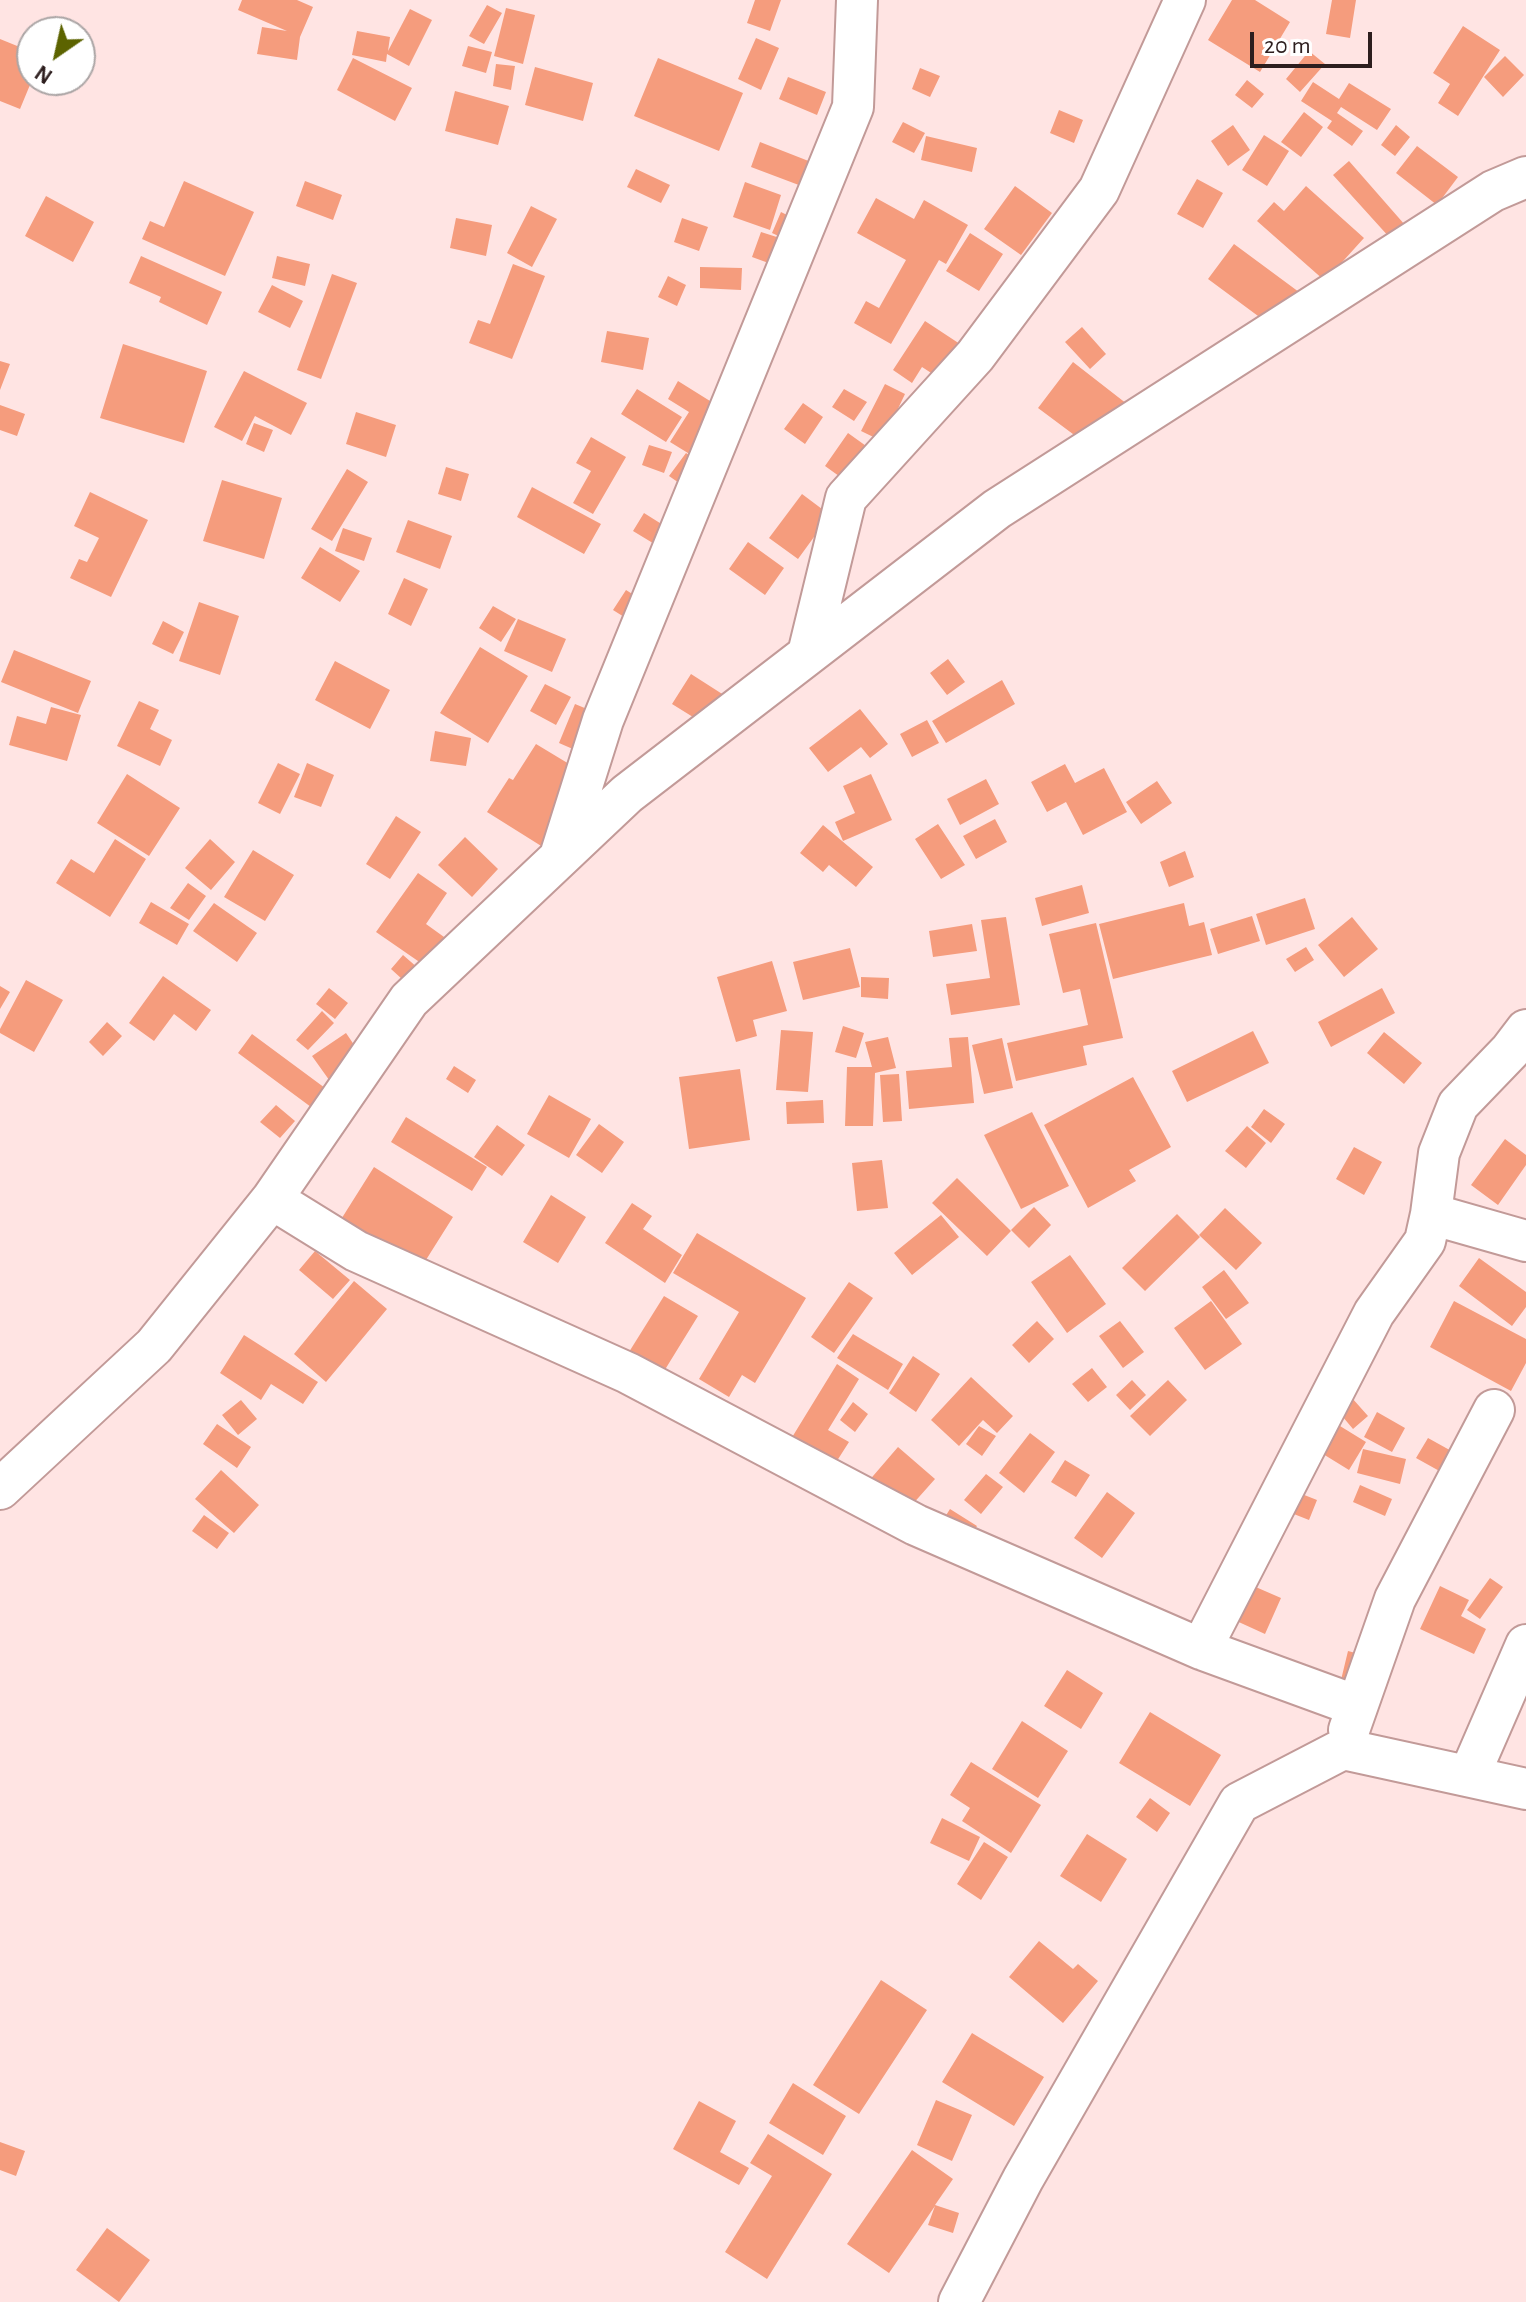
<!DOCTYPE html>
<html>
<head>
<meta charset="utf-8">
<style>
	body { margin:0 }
	#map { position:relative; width:1526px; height:2302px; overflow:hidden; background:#ffe4e3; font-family:"Alegreya Sans",sans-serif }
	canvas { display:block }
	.north { position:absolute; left:16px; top:16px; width:80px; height:80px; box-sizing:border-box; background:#fff; border:2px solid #aba5a5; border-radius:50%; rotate:214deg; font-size:22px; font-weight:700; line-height:32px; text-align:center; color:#2d1e1e }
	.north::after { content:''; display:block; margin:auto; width:28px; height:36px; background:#5c6300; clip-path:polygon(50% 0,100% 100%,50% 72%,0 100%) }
	.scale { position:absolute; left:1250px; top:32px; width:122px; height:36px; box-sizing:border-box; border:4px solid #2d1e1e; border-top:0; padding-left:10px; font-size:24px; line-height:28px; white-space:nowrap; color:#2d1e1e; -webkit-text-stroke:6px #fff; paint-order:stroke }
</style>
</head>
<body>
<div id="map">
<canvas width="1526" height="2302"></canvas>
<div class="north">N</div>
<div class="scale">20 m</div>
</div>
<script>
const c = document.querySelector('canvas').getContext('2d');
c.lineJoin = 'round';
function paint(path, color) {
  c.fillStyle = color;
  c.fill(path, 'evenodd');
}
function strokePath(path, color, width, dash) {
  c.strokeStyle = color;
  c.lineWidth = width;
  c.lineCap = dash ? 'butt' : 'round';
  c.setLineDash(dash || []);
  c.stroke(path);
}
paint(new Path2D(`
	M242,0H297L313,7L300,37L297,60L257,54L262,27L287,31L238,10Z
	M755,0H781L770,31L747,23Z
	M1232,0H1255L1290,22L1260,72L1208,40Z
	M1332,0H1356L1350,38L1326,34Z
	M487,5L502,13L484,44L469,36Z
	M506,8L535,15L523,64L494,56Z
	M410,9L432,20L409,66L387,54L386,62L352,55L357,31L390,37L388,51Z
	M1463,26L1500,50L1458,116L1438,103L1450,84L1433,73Z
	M756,38L779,48L761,90L738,79Z
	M0,39L32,52V80L20,109L0,101Z
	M468,46L492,52L486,73L462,66Z
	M1309,51L1325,64L1300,92L1286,79Z
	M1505,56L1524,75L1503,97L1484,77Z
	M353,58L412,88L395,121L337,90Z
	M658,58L743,93L719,151L634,116Z
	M496,64L515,66L511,90L493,86Z
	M535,67L593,83L583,121L525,105Z
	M920,68L940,76L930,97L912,89Z
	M788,77L826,92L817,115L779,99Z
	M1247,80L1264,94L1252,108L1235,95Z
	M1313,82L1339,99L1349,83L1391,109L1377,130L1341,107L1337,113L1363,131L1352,146L1327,128L1332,121L1301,101Z
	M455,91L509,106L498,145L445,131Z
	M1059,110L1083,120L1074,143L1050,133Z
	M1304,112L1323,127L1301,157L1281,142Z
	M903,122L925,133L914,153L892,142Z
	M1233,125L1250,150L1228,166L1211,141Z
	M1396,125L1410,137L1395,156L1381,145Z
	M1264,135L1289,151L1267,186L1242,170Z
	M926,136L977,148L972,172L921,160Z
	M760,142L829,169L820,193L751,167Z
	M1417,146L1458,177L1437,205L1396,173Z
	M1349,161L1405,225L1390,238L1333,175Z
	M636,169L670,185L661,203L627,187Z
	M1197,179L1223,193L1203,228L1177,214Z
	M184,181L254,212L225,276L142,239L150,221L164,227Z
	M305,181L342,195L333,220L296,206Z
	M745,182L781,195L770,230L733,217Z
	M1015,186L1052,213L1021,255L984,229Z
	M1306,186L1364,238L1325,281L1257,221L1274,202L1284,211Z
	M46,196L94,222L73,262L25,236Z
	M876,198L914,219L924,200L968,225L946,264L939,260L891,344L854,323L866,301L879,308L906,260L857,233Z
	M531,206L557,219L532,267L507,253Z
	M781,212L811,227L802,247L772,233Z
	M456,218L492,225L486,256L450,248Z
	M682,218L708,227L699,251L674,242Z
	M761,232L783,239L774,265L752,257Z
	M970,233L1003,254L979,291L946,271Z
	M1234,244L1303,295L1277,330L1208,279Z
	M141,256L222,292L207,325L159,302L161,297L129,283Z
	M277,256L310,264L305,286L272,278Z
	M513,264L545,276L512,359L469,343L478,320L490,324Z
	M700,267L742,268L741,290L700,288Z
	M332,274L357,283L321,379L297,370Z
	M668,276L686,285L677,306L658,297Z
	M272,285L303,301L290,328L258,312Z
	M925,321L963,346L942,380L922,367L912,383L893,370Z
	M1082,327L1106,354L1090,369L1065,342Z
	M607,331L649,338L643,370L601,362Z
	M123,344L207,371L184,443L100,418Z
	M0,361L10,364L0,390Z
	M1073,362L1127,404L1093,449L1038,408Z
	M244,371L307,403L291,435L255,416L242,441L214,427Z
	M678,381L718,406L714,469L670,442L689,412L668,399Z
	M885,384L905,394L894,417L896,448L861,431Z
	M637,389L682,417L666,442L621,414Z
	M844,389L867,402L854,421L832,407Z
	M803,403L823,417L805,444L784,429Z
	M0,405L25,414L17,436L0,430Z
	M356,412L396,425L386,457L346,444Z
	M254,423L273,430L264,452L246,444Z
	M848,433L887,461L864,494L825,466Z
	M591,437L626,457L593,514L573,503L591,471L576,463Z
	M649,445L672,452L664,473L642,465Z
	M686,453L724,480L708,503L669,476Z
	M446,467L469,474L461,501L438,494Z
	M347,469L368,482L332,541L311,529Z
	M222,480L282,498L264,559L203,541Z
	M532,487L601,524L584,554L517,517Z
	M90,492L148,520L111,597L70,578L79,559L87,562L99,538L74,526Z
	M802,494L830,515L798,559L769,538Z
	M644,513L671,530L661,548L633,531Z
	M408,520L452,536L440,569L396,552Z
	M343,528L372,538L364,561L335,551Z
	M748,542L784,568L765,595L729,569Z
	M320,547L360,571L340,602L301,578Z
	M404,578L428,589L411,626L388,614Z
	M626,590L661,612L648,632L613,610Z
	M199,602L239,616L220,675L179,661Z
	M493,606L516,619L501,642L479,628Z
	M518,619L566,639L552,672L504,651Z
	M163,621L184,632L173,654L152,644Z
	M480,647L528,676L488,743L440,713Z
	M14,650L91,681L78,713L1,682Z
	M948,659L965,682L947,695L930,673Z
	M335,661L390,690L370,729L315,700Z
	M691,674L741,706L722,735L672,704Z
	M1002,680L1015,704L946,743L932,721Z
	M545,684L571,697L556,725L530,711Z
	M139,701L159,710L150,729L172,740L160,766L117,746Z
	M575,704L599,714L582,753L559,743Z
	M51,707L81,715L67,761L9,745L17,716L46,724Z
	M860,709L888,744L870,758L861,747L828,772L809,748Z
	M927,720L939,743L912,757L900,734Z
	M435,731L471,738L466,766L430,761Z
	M536,744L589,776L554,854L487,812L509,778L513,780Z
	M278,763L300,774L280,814L258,803Z
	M307,763L334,775L321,807L294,797Z
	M1065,764L1075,783L1104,768L1127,812L1083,835L1066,802L1047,812L1031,782Z
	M127,774L180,808L149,856L97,823Z
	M871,774L892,820L843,841L835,822L855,813L843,786Z
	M986,779L999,804L960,825L947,799Z
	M1157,781L1172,803L1141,824L1126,802Z
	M396,816L421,832L390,879L366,864Z
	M995,819L1007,842L976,859L963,836Z
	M938,824L965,865L941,879L915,839Z
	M823,825L873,867L856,887L829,865L823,872L800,853Z
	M465,837L498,869L472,897L438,865Z
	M115,839L146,859L110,917L56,883L71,859L94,873Z
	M210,839L235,862L211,890L185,868Z
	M253,850L294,875L265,921L224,897Z
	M1185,851L1194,877L1169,887L1160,862Z
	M418,873L447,893L426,924L451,942L431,970L376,932Z
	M188,883L206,896L189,920L170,908Z
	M1082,885L1089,913L1042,926L1035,898Z
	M1305,898L1315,929L1266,945L1256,914Z
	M151,902L189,924L177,945L139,923Z
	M214,903L257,933L237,962L193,931Z
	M1184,903L1189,926L1204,922L1212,955L1113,979L1099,924Z
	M1252,916L1260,941L1218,954L1210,929Z
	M1006,917L1020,1005L951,1015L946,984L990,978L981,920Z
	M1352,917L1378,949L1344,977L1318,945Z
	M1096,923L1123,1038L1083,1046L1087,1065L1016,1081L1007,1043L1088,1025L1080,989L1063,993L1049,934Z
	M972,924L977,951L933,957L929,931Z
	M1306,947L1314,960L1295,972L1286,959Z
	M850,948L860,987L803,1000L793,962Z
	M403,955L426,975L413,989L391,969Z
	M772,961L787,1011L753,1020L757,1036L736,1042L717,977Z
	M163,976L211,1010L196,1031L174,1014L154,1041L129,1023Z
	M861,977L889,978L888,999L861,997Z
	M26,980L63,1000L34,1052L0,1033V1029Z
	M0,986L10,992L0,1009Z
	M329,988L348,1003L335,1019L316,1004Z
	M1382,988L1395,1013L1331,1047L1318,1022Z
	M322,1011L334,1023L308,1050L296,1040Z
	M107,1022L122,1036L103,1056L89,1042Z
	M843,1026L864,1033L856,1058L835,1052Z
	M781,1030L813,1032L808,1092L776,1090Z
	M1253,1031L1269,1063L1187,1102L1172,1071Z
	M1384,1032L1422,1063L1404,1084L1367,1053Z
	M346,1033L365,1061L332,1084L312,1056Z
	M252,1034L325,1088L311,1107L238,1053Z
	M888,1037L896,1068L875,1073L873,1126H845L847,1067H872L865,1042Z
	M968,1037L974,1103L909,1109L906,1071L952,1067L949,1038Z
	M1002,1038L1013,1088L984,1094L972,1045Z
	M454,1066L476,1080L468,1093L446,1079Z
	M740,1069L750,1140L689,1149L679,1077Z
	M899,1074L902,1121L883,1122L880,1075Z
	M1133,1077L1171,1147L1129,1170L1136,1181L1088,1208L1044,1125Z
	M549,1095L591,1119L569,1158L527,1134Z
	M823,1100L824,1123L787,1124L786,1102Z
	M276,1105L295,1121L280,1138L260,1122Z
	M1264,1109L1285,1124L1271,1143L1251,1127Z
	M1032,1112L1069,1186L1021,1209L984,1135Z
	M406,1117L487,1167L472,1191L391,1142Z
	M599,1124L624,1142L602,1173L576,1155Z
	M497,1125L525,1145L502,1176L474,1157Z
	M1247,1126L1266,1143L1246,1168L1225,1151Z
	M1505,1139L1526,1155V1165L1498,1205L1471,1185Z
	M1354,1147L1382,1162L1364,1195L1336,1179Z
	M882,1160L888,1208L857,1211L852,1163Z
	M374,1167L453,1217L419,1271L340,1221Z
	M957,1178L1011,1231L987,1256L932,1203Z
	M551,1195L586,1217L558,1263L523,1242Z
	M632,1203L652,1216L643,1229L682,1255L665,1283L605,1243Z
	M1034,1207L1051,1225L1029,1248L1011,1230Z
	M1225,1208L1262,1243L1236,1270L1199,1235Z
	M1177,1214L1200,1237L1145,1291L1122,1268Z
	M941,1215L959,1237L912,1275L894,1253Z
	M697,1233L806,1298L755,1383L742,1375L729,1397L699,1379L739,1312L673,1273Z
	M315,1251L350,1280L333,1299L299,1270Z
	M1070,1255L1106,1304L1067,1333L1031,1282Z
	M1479,1258L1526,1292V1307L1512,1326L1459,1286Z
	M1224,1270L1249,1303L1226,1319L1202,1287Z
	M354,1281L387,1309L326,1382L294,1354Z
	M849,1282L873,1298L834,1353L811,1337Z
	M664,1296L698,1316L658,1381L624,1360Z
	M1211,1301L1242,1344L1205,1370L1174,1328Z
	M1454,1301L1526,1339V1363L1511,1391L1430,1347Z
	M1037,1321L1054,1339L1029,1363L1012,1345Z
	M1120,1321L1144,1352L1123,1368L1099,1336Z
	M853,1334L903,1364L888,1390L837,1358Z
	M244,1335L318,1382L303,1404L271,1384L261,1400L220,1373Z
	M913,1356L940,1374L916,1412L889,1393Z
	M837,1364L859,1379L828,1430L849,1442L826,1478L783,1452Z
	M1092,1368L1107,1387L1088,1402L1072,1384Z
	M971,1377L1013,1416L997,1433L983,1420L959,1446L931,1420Z
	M1132,1380L1146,1395L1130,1410L1116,1395Z
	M1168,1380L1187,1400L1150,1436L1130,1416Z
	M1352,1398L1368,1416L1353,1429L1337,1410Z
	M241,1400L257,1419L238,1435L222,1415Z
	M853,1402L868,1414L855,1432L840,1420Z
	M1377,1412L1405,1428L1392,1452L1364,1437Z
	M1327,1418L1366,1442L1349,1470L1310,1446Z
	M217,1424L251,1447L237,1468L203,1444Z
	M979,1426L996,1436L982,1456L966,1444Z
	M1030,1433L1055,1452L1024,1493L999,1473Z
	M1428,1438L1455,1453L1443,1473L1416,1458Z
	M898,1447L935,1479L903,1515L867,1483Z
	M1363,1449L1406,1459L1400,1484L1357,1473Z
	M1065,1460L1090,1475L1076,1497L1051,1482Z
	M221,1470L259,1505L234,1533L195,1499Z
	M986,1474L1003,1487L981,1514L964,1500Z
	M1279,1485L1317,1500L1309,1520L1271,1505Z
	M1360,1485L1392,1499L1385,1516L1353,1502Z
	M1107,1492L1135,1513L1102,1558L1074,1538Z
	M950,1509L977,1526L965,1545L938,1528Z
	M204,1515L229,1533L217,1549L192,1531Z
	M1235,1578L1281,1598L1265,1634L1219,1613Z
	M1490,1578L1503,1587L1480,1619L1467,1610Z
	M1440,1586L1469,1600L1461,1616L1486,1629L1474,1654L1420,1629Z
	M1348,1651L1375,1658L1367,1686L1341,1680Z
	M1067,1670L1103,1693L1081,1729L1044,1706Z
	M1150,1712L1221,1755L1190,1806L1119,1763Z
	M1022,1721L1068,1751L1038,1798L992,1769Z
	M971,1762L1041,1805L1011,1853L962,1821L970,1808L950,1795Z
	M1150,1798L1170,1813L1157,1832L1136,1817Z
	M942,1818L980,1837L969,1861L930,1843Z
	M1087,1834L1127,1859L1101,1902L1060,1876Z
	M984,1842L1008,1857L981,1900L957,1884Z
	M1039,1941L1073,1969L1078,1964L1098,1981L1063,2023L1009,1977Z
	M881,1980L927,2010L859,2114L813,2085Z
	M972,2033L1044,2077L1014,2126L942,2082Z
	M793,2083L846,2116L823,2155L769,2123Z
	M936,2100L972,2115L952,2161L917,2145Z
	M699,2101L736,2121L720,2152L749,2168L739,2185L673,2149Z
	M768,2134L832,2174L767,2279L725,2252L772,2176L750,2163Z
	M0,2142L25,2151L16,2176L0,2170Z
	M912,2150L953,2179L935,2205L959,2213L953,2233L928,2225L935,2206L889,2273L847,2244Z
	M107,2228L150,2260L119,2302L76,2270Z`), '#f59c7d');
const minor = new Path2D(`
	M808,654L846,498L975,356L1099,190L1185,0
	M561,853L603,720L853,107L857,0
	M272,1199L356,1251L628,1373L916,1525L1201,1649L1357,1706
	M1431,1214L1526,1241
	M0,1489L154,1346L272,1199L409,1000L627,794L997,509L1493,191L1526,177
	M1201,1649L1374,1313L1425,1241L1431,1214L1439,1153L1458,1105L1510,1051L1526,1030
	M1349,1730L1395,1599L1494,1410
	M1469,1776L1526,1645
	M959,2302L1023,2179L1239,1803L1343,1749L1526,1789`);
strokePath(minor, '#c29a98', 44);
strokePath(minor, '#fff', 40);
</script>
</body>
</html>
